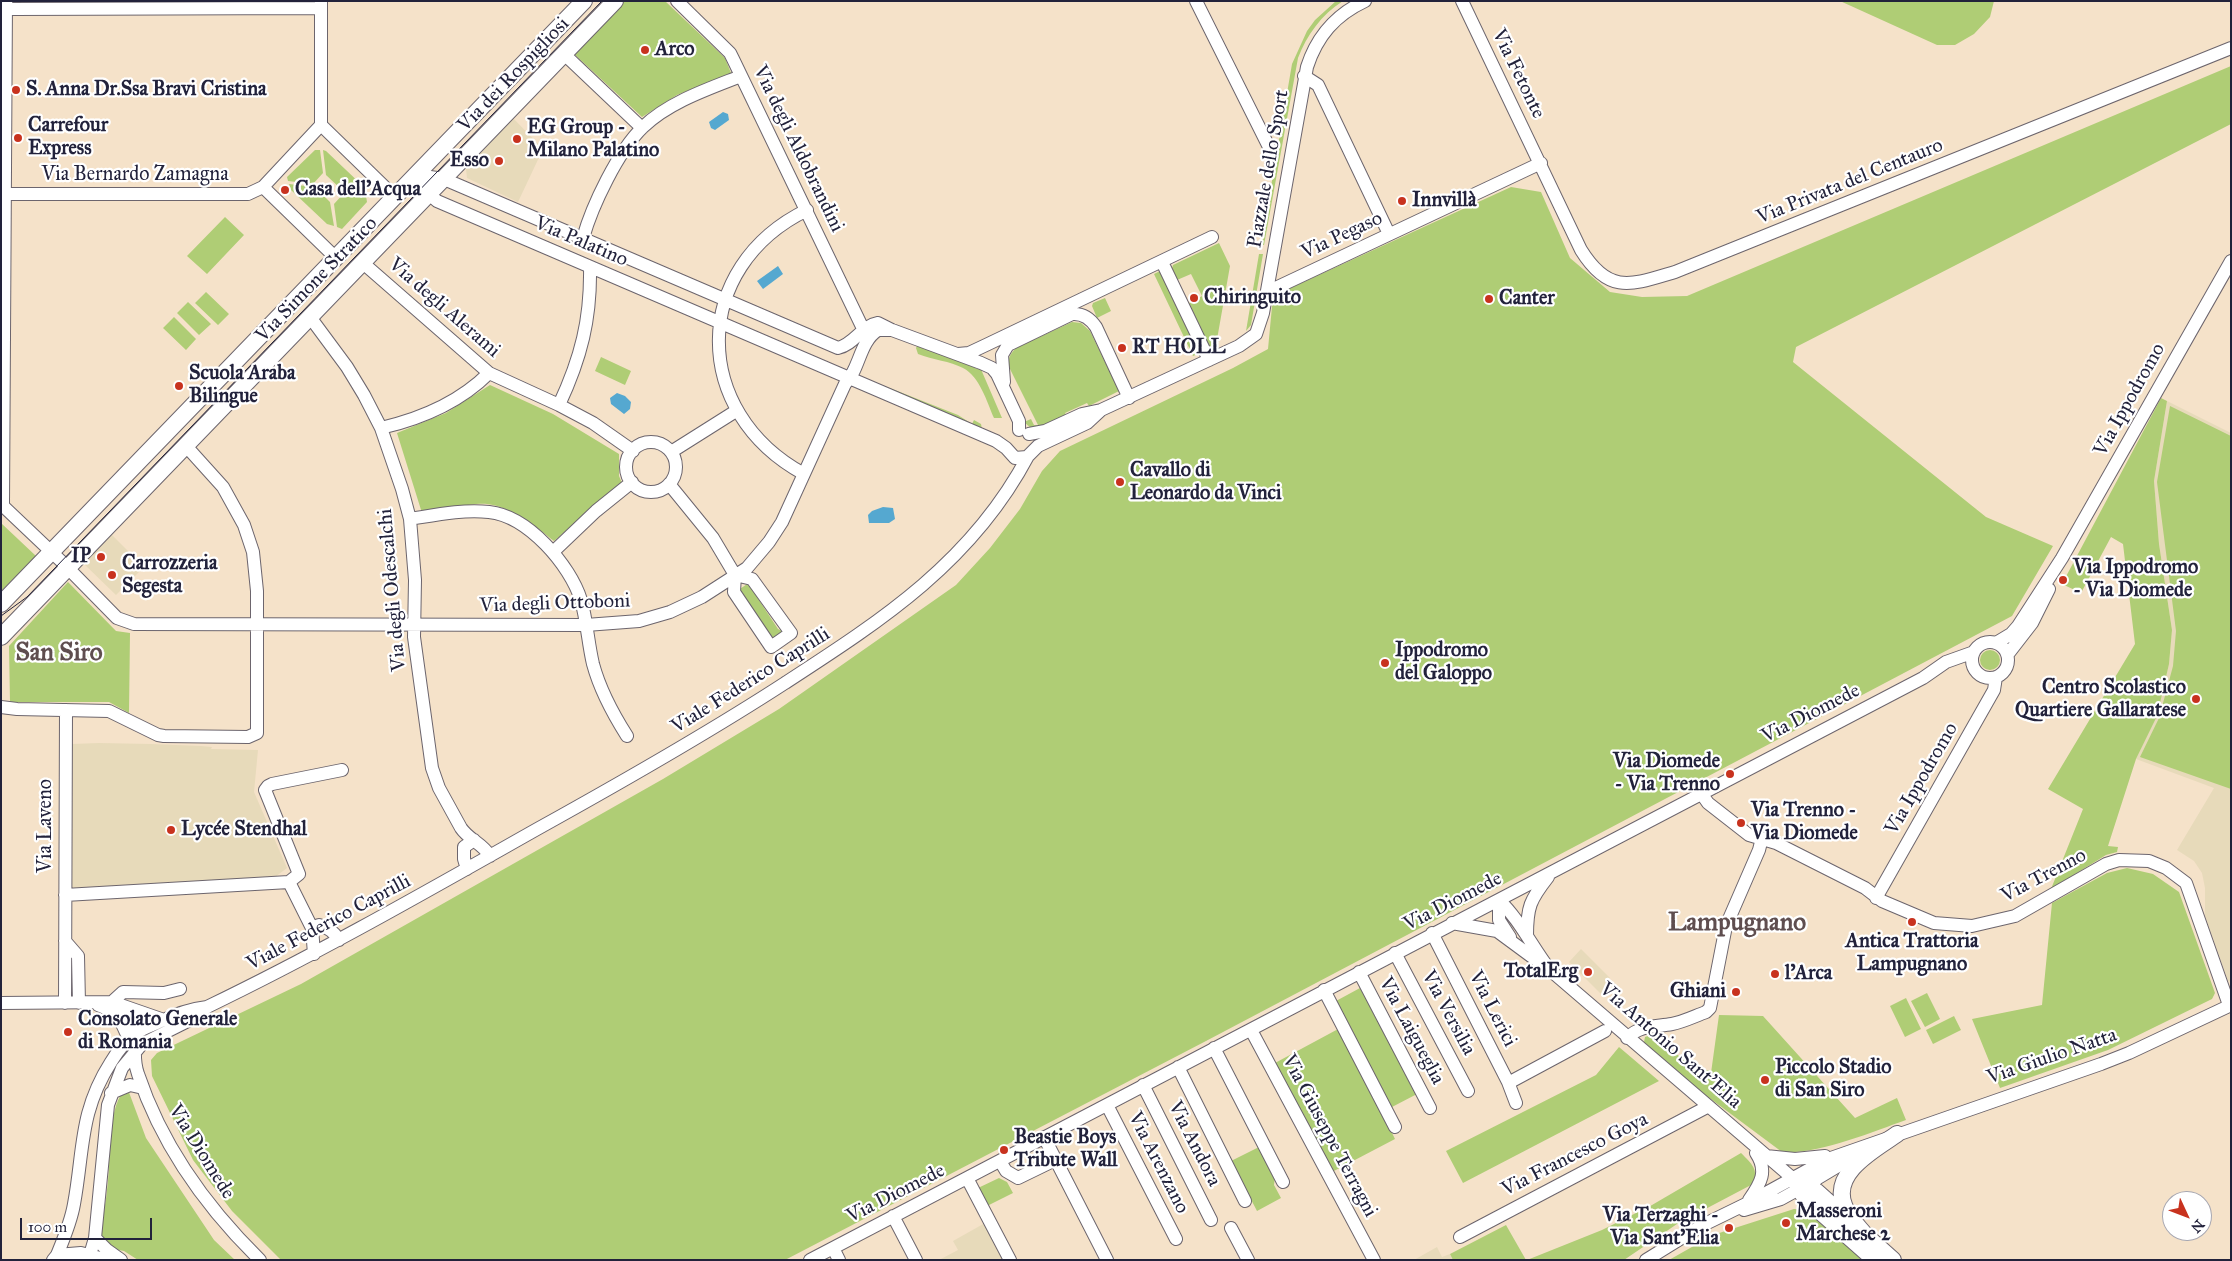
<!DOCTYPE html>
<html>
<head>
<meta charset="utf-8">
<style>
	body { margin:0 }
	#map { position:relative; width:2232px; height:1261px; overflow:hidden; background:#f5e2c9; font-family:"IM FELL Great Primer",serif }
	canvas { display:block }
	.frame { position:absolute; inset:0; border:2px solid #22223b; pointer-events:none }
	.north { position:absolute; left:2162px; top:1191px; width:50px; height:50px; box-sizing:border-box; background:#fff; border:1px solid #a7a7b1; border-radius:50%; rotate:133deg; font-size:14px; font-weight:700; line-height:20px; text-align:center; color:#22223b }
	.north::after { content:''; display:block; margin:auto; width:18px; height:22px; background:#c8321e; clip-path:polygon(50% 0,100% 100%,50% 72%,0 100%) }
	.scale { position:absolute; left:20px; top:1218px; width:132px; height:22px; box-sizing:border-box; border:2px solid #22223b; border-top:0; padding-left:6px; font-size:15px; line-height:18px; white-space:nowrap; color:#22223b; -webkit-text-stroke:4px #fff; paint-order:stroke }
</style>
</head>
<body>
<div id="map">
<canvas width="2232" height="1261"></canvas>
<div class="frame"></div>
<div class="north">N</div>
<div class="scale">100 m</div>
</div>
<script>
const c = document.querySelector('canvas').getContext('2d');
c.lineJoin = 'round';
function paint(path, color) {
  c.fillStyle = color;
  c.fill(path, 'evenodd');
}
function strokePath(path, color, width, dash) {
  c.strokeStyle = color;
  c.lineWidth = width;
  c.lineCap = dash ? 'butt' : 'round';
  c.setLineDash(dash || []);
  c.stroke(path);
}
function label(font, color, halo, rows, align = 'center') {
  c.font = font + ' "IM FELL Great Primer",serif';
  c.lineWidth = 4.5;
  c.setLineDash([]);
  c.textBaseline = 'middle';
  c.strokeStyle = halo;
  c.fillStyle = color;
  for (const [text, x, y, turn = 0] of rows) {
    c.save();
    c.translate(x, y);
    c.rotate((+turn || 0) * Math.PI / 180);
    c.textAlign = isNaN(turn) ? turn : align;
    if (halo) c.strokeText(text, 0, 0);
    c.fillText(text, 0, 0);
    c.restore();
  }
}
paint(new Path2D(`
	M513,118L543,149L518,202L467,178L466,169Z
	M2167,401L2231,433V982L2228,981L2205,916V888L2202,873L2194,861L2177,850L2214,788L2136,759L2156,716L2169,664L2172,630L2159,544L2154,481Z
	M111,534L144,567L116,595L84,564Z
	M99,743L151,744L201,746L212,747L211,749L258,750L254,792L287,868L275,877L72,890V744Z
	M1581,949L1610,978L1605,998L1569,962Z
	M985,1223L1004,1260H939L958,1250L953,1241Z
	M1437,1247L1442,1257L1450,1254L1453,1260H1414Z`), '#e7daba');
paint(new Path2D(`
	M622,1H665L725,58L731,73L677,95L642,117L573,53Z
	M1336,1H1343C1321,15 1307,35 1298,58L1264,245H1261L1292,64L1307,31L1315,20Z
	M1840,1H1994L1990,17L1974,34L1955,45H1937Z
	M2231,66V124L1796,347L1793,362L1986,517L2053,546L2012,616L1206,1041L785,1260H281L232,1211L193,1160L152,1076L151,1060L157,1053L301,984L663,779L779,709L956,585L990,548L1020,509L1042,471L1060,451L1233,368L1268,349L1273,296L1511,187L1541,192L1570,258L1610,292L1642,297L1687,296Z
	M315,150H320L323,173L313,184L288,181L287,177Z
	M323,150L326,151L365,188V193L342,190L326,175Z
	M289,184L315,187L330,202L334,226L327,224L291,190Z
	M344,193L366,196L367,202L342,229L337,227L334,204Z
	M225,217L244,235L207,274L187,256Z
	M1219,243L1230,266L1216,345L1210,348L1189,303L1202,296L1191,274L1177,280L1172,268L1173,265Z
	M1259,254H1263L1251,325L1246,331Z
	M1160,271L1200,353L1193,356L1154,274Z
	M206,292L229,314L218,325L195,303Z
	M1105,298L1111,311L1097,318L1092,306L1093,303Z
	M188,302L211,324L199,335L177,313Z
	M174,317L196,339L186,350L163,328Z
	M1072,322L1081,323L1090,331L1119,391L1089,406L1087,403L1065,413L1067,416L1042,428L1032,429L1024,422L1031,419L1034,425H1038L1010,369C1007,360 1009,355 1016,348Z
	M918,344L975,366L976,369L980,367L1002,418H994C987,402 980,377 963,368C950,361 933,360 918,354L916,348Z
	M601,357L631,371L625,385L595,371Z
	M867,379L958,415L972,424L974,420L981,424L982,429Z
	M490,385L553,414L619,454V476L622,483L554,541C535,526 512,507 487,504C475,502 436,511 422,513L397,433L446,413Z
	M2161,398L2167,401L2154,481L2159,544L2172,630L2169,664L2157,716L2136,759L2108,846L2118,847L2117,852L2106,855L2051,889L2083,809L2048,789L2135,644L2123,544L2111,537L2081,593L2062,584Z
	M2170,406L2231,436V789L2140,757L2159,718L2173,666L2176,631L2157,482Z
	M1,523L36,556L1,591Z
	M68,582L116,631L130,633L129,713L109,702H10L9,646Z
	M750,582L755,594L778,629L784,632L770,643L737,591Z
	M1980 660a10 10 0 1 1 20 0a10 10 0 1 1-20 0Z
	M2127,868L2153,874L2179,892L2215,993L2212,999L2108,1050L2000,1088L1972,1019L2042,1005L2052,903L2107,873Z
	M1360,988L1417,1094L1392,1107L1336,1001Z
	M1927,993L1940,1019L1925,1027L1911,1001Z
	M1906,998L1921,1029L1905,1037L1890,1006Z
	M1719,1015L1763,1016L1855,1118L1897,1098L1906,1120C1872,1132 1817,1155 1782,1152L1700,1091L1644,1042L1645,1037L1653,1034L1699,1073L1708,1070L1711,1073Z
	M1954,1016L1961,1030L1933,1044L1926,1030Z
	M1340,1028L1395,1139L1332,1172L1275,1063Z
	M1619,1047L1659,1081L1463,1183L1446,1151L1596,1075Z
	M127,1087L146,1138L214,1240L235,1260H138L124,1251L97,1246C102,1225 106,1203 108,1181C111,1156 107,1105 127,1087Z
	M1259,1147L1275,1177L1274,1185L1281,1198L1257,1211L1231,1161Z
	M1741,1153C1751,1163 1761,1171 1751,1185L1677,1224L1624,1260H1527L1602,1230L1652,1205Z
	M999,1178L1007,1182L1013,1193L987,1206L978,1188Z
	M1794,1209L1805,1210L1863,1260H1669L1713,1235Z
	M1506,1225L1526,1260H1453L1450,1254Z`), '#afcd75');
paint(new Path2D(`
	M723,112L728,114L729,120L715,130L711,128L709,122Z
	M778,266L783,274L763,289L757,281Z
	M617,393L625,396L631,402L630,409L624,414L611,404L610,398Z
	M883,507L893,508L895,519L889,523H869L868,515L872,511Z`), '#55a8d0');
const minor = new Path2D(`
	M677,1L730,53L733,59L867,337
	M1196,1L1272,153
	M1462,1L1581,250C1609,295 1631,285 1675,272L2231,48
	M1,6L13,9L321,8
	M564,54L642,128
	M1304,76L1318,85L1389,234
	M321,125V1
	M321,125L395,197
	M416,175L429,194L437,201L996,441L1006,448L1015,458L1027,457L1038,446L1087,423L1101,410
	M416,175L444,179L838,348C855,344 861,326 878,323L892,330L981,363L992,368L997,374L1019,421V430
	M263,187L336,258
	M5,194H248L263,187L321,125
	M583,238C592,206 618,151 643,127C669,102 708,89 741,76
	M1162,262L1209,360
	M363,263L489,373L559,405L593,423L633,451
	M1267,292L1541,163
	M310,317L347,367L364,395L381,428L402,489L410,519L415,580L414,637L432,768L439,788L461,828C469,840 482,843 490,856
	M958,354L969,353L986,345L1212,237
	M1004,382L1002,355L1008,345L1072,314C1083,313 1090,318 1096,327L1129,398
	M559,405C581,358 591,319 590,267
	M381,428C420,419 460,402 489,373
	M1029,434L1045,431L1082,414L1101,410L1239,346L1256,334L1263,313L1307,67C1317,36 1335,15 1365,1
	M626 467a25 25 0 1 1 50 0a25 25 0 1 1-50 0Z
	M671,452L736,411
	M804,474C690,412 690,267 807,210
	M669,484L713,538L735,575L734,592L771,647L791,633L752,579L735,575
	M1,504L61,561L117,618L134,624L586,625L639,621L670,612L702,597L747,568L769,542L782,522L845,384C860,369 859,342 878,330H892
	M3,505L6,1
	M410,519C435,515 463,509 489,512C528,516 570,565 581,600C587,621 588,643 593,664C600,690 613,714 627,736
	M553,552L596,511L632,482
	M1972 660a18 18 0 1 1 36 0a18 18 0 1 1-36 0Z
	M1996,643L2011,634L2018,626L2062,558L2231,261
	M2008,654L2032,623L2049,589
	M1,707L17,709L109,711L158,735L164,736L248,737L257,733V591L253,552L244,525L223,487L186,446
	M1701,793L1708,803L1749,835L1776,843L1865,888L1882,901L1934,923L1972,926L2015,916L2106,864L2119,860L2149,861L2166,868L2186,883L2229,1005
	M467,869L464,859V847L474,840
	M289,882L299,874L265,790L268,786L272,784L342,770
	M289,882L312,928L314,954
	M65,895L289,882
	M1876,898L1994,690L1996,677
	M1499,900C1520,920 1532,947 1550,970L1797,1182
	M1499,900V920L1510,937
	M1452,923L1497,931L1539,962
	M312,928L319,925C329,928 334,932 339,940
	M1432,933L1508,1082L1516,1103
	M1527,936C1527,907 1530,900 1548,877
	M65,941L78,956L79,1003
	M1395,953L1468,1091
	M1359,972L1430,1108
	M1324,990L1395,1127
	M112,1002L123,992L164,993L180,989
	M1,1003L112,1002L164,1020
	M65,1003L66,710
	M98,1005C123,1014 121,1025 132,1045
	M119,1005C147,1027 128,1047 138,1074C162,1146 206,1207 260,1260
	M1251,1030L1374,1260
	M1627,1038C1640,1025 1655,1027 1672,1024C1683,1022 1695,1016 1706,1012L1710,1008L1726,926L1759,850L1762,838
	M1214,1048L1283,1182
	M1178,1067L1245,1201
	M1512,1081L1605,1031
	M1143,1085L1211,1220
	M111,1093L130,1085L143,1088
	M1107,1105L1176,1239
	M1044,1137L1107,1260
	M1766,1156L1795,1159L1825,1156
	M1000,1161L1006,1171L1018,1178L1055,1160
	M967,1178L1010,1260
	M1804,1180L1813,1181L1863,1151
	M1749,1200C1761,1183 1768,1171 1756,1153
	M1744,1210L1781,1199L1799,1189L1794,1183
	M893,1216L916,1260
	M1231,1228L1248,1260
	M1460,1237L1707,1107
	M95,1238L107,1250L121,1260
	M833,1248L839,1260
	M57,1255C64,1238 71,1222 74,1204C84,1150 79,1112 111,1062C117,1052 126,1040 136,1033C142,1029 150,1026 157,1023C173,1015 189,1009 207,1007
	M90,1255L95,1238L108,1105L122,1068L142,1044L196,1017L207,1007C321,952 429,890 539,828C622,782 705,735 785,683C882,620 972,562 1028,456
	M53,1260L57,1255L81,1253L108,1260
	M810,1260L1923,678L1946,662L1974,652
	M1646,1260L1701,1226L1746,1204L1828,1159L2101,1064L2129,1053L2231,1005`);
const major = new Path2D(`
	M1,604L584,1
	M1,637L615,1
	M1813,1181L1799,1189L1807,1200L1875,1260
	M1805,1186L1817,1192L1893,1260
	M1866,1236C1858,1226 1848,1217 1844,1205C1831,1172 1876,1149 1897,1134`);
strokePath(minor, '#6c656d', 14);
strokePath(major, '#6c656d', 18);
strokePath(minor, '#fff', 12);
strokePath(major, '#fff', 16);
strokePath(new Path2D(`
	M1,616L27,597L602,1`), '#22223b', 1);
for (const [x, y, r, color] of [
	[645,50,5,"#c8321e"],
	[16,90,5,"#c8321e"],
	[18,138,5,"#c8321e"],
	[517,139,5,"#c8321e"],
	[499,161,5,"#c8321e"],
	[285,190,5,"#c8321e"],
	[1402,201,5,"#c8321e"],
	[1194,298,5,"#c8321e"],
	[1489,299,5,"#c8321e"],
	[1122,348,5,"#c8321e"],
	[179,386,5,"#c8321e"],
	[1120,482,5,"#c8321e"],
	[101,557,5,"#c8321e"],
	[112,575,5,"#c8321e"],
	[2063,580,5,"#c8321e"],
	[1385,663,5,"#c8321e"],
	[2196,699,5,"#c8321e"],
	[1730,774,5,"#c8321e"],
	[1741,823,5,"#c8321e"],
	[171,830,5,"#c8321e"],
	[1912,922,5,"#c8321e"],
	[1588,972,5,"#c8321e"],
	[1775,974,5,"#c8321e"],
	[1736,992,5,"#c8321e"],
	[68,1032,5,"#c8321e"],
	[1765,1080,5,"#c8321e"],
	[1004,1150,5,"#c8321e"],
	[1786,1223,5,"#c8321e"],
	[1729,1228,5,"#c8321e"]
]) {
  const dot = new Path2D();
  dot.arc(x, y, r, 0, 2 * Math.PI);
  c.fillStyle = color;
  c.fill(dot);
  strokePath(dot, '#fff', 2);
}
label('bold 20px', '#22223b', '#fff', [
	["Arco",655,50],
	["S. Anna Dr.Ssa Bravi Cristina",26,90],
	["Carrefour",28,126],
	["Express",28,149],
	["EG Group -",527,128],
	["Milano Palatino",527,151],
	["Esso",489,161,"right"],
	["Casa dell'Acqua",295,190],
	["Innvillà",1412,201],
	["Chiringuito",1204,298],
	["Canter",1499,299],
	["RT HOLL",1132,348],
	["Scuola Araba",189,374],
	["Bilingue",189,397],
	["Cavallo di",1130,471],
	["Leonardo da Vinci",1130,494],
	["IP",91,557,"right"],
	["Carrozzeria",122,564],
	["Segesta",122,587],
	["Via Ippodromo",2073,568],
	["- Via Diomede",2073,591],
	["Ippodromo",1395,651],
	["del Galoppo",1395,674],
	["Centro Scolastico",2186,688,"right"],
	["Quartiere Gallaratese",2186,711,"right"],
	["Via Diomede",1720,762,"right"],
	["- Via Trenno",1720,785,"right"],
	["Via Trenno -",1751,811],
	["Via Diomede",1751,834],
	["Lycée Stendhal",181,830],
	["Antica Trattoria",1912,942,"center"],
	["Lampugnano",1912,965,"center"],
	["TotalErg",1578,972,"right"],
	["l'Arca",1785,974],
	["Ghiani",1726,992,"right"],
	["Consolato Generale",78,1020],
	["di Romania",78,1043],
	["Piccolo Stadio",1775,1068],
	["di San Siro",1775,1091],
	["Beastie Boys",1014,1138],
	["Tribute Wall",1014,1161],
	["Masseroni",1796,1212],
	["Marchese 2",1796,1235],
	["Via Terzaghi -",1719,1216,"right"],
	["Via Sant'Elia",1719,1239,"right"]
], 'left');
label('20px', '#22223b', '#fff', [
	["Via Fetonte",1518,74,64],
	["Via dei Rospigliosi",514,75,-46],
	["Via degli Aldobrandini",798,149,64],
	["Piazzale dello Sport",1269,169,-80],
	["Via Bernardo Zamagna",135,175],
	["Via Privata del Centauro",1850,182,-22],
	["Via Pegaso",1342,236,-25],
	["Via Palatino",581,242,23],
	["Via Simone Stratico",317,280,-46],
	["Via degli Alerami",444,308,41],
	["Via Ippodromo",2130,400,-61],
	["Via degli Odescalchi",393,590,-95],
	["Via degli Ottoboni",555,604,-2],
	["Viale Federico Caprilli",751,681,-32],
	["Via Diomede",1811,714,-27],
	["Via Ippodromo",1922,779,-60],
	["Via Laveno",46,826,-90],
	["Via Trenno",2044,876,-28],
	["Via Diomede",1453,902,-27],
	["Viale Federico Caprilli",329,923,-28],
	["Via Lerici",1492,1009,63],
	["Via Versilia",1448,1013,62],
	["Via Laigueglia",1411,1031,62],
	["Via Antonio Sant'Elia",1670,1046,41],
	["Via Giulio Natta",2052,1057,-19],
	["Via Giuseppe Terragni",1329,1136,62],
	["Via Andora",1194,1144,63],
	["Via Diomede",201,1152,58],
	["Via Francesco Goya",1575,1155,-27],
	["Via Arenzano",1158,1163,63],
	["Via Diomede",896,1194,-27]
]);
label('bold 25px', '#5f4e4f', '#fff', [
	["San Siro",59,654],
	["Lampugnano",1737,924]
]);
</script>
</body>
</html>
